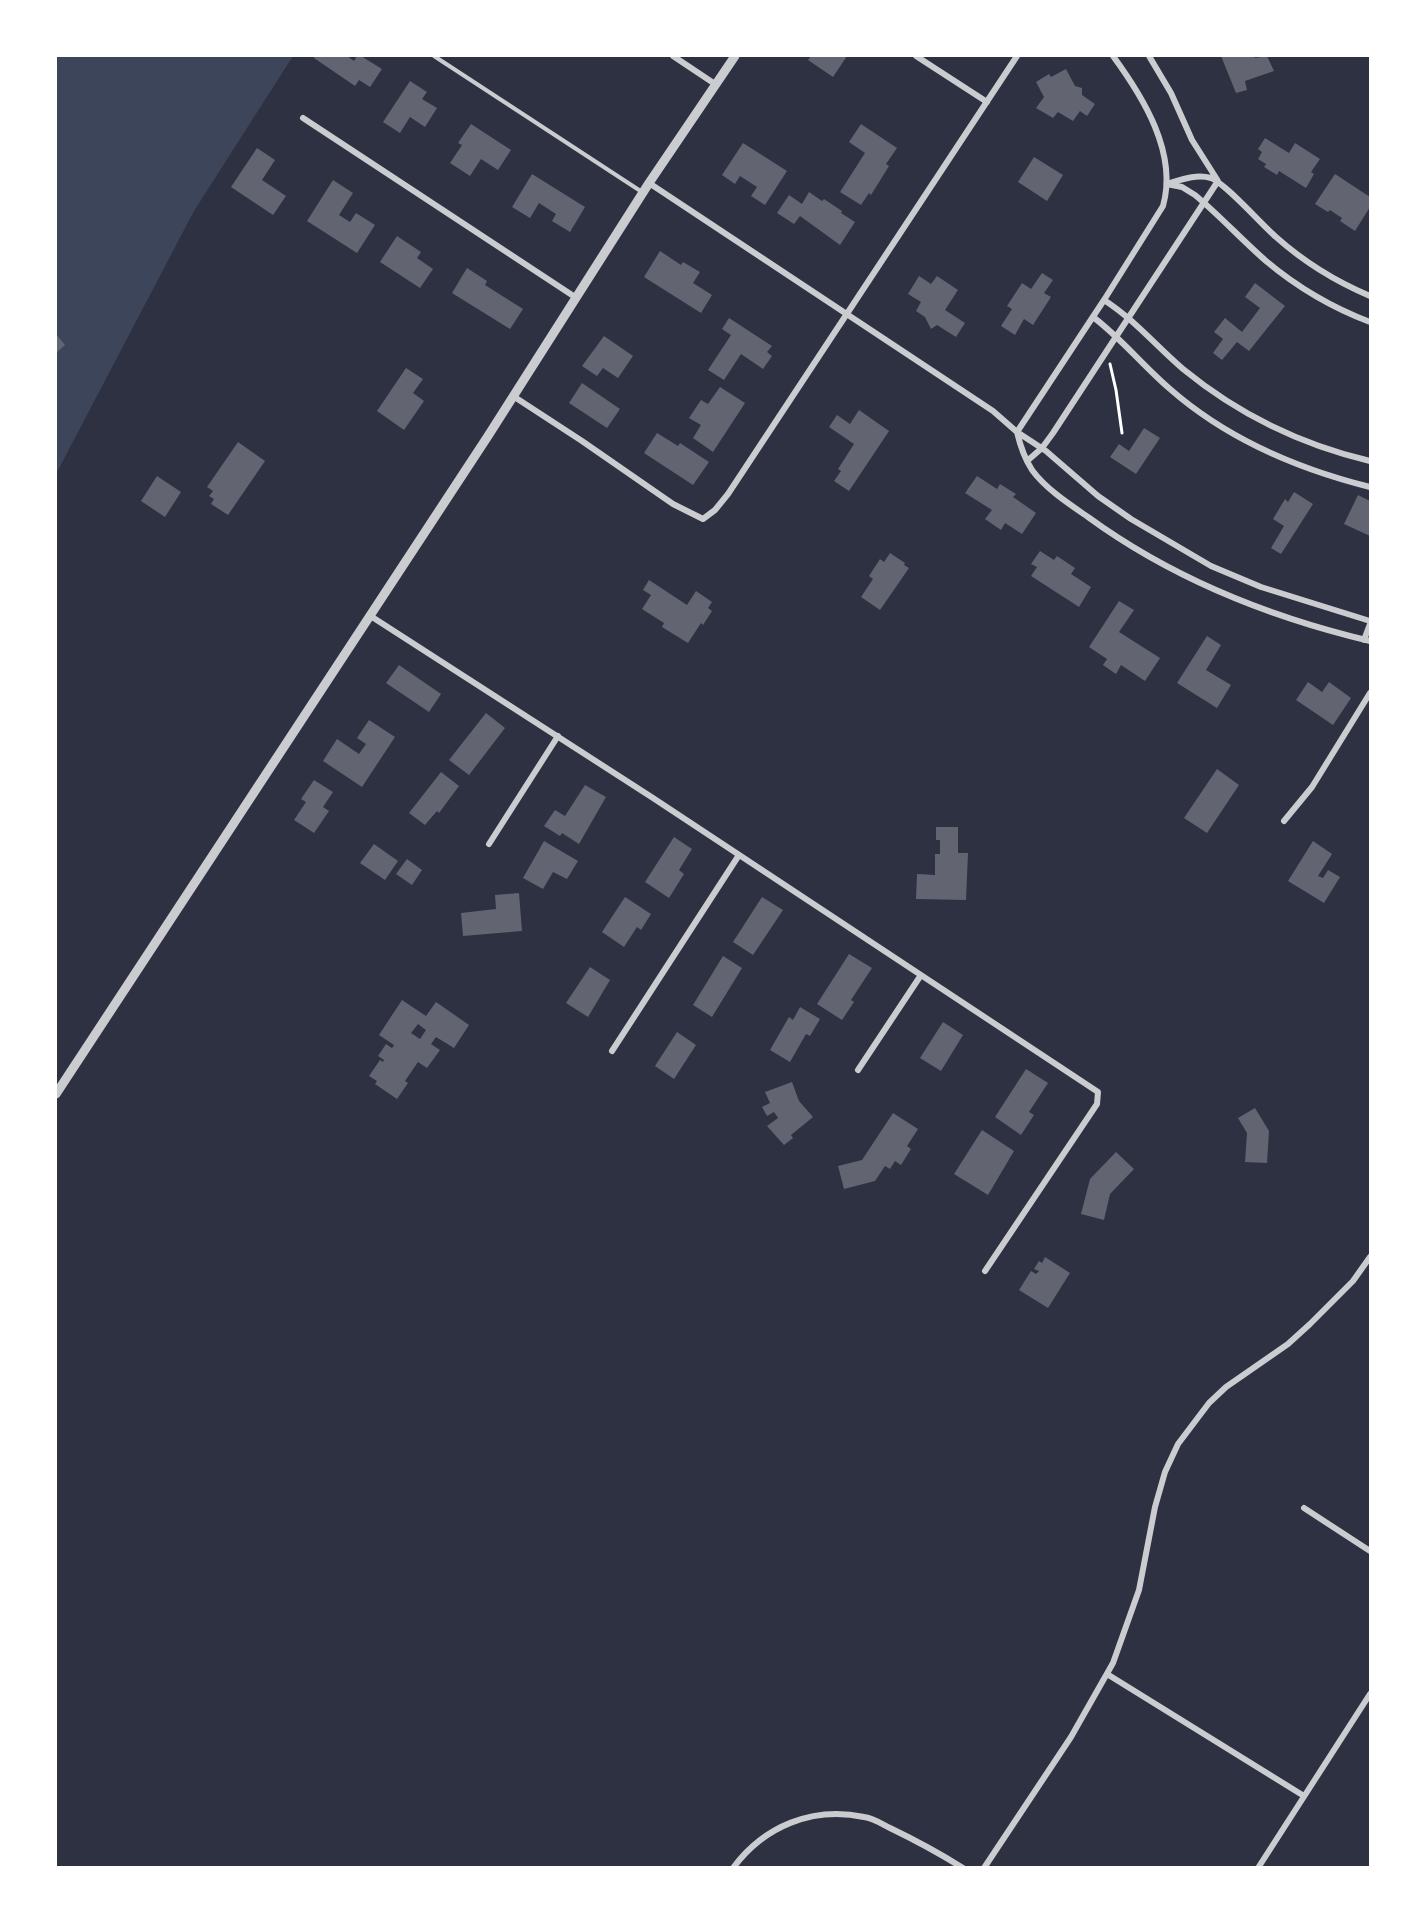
<!DOCTYPE html>
<html>
<head>
<meta charset="utf-8">
<style>
	body { margin:0 }
	#map { position:relative; width:1426px; height:1923px; overflow:hidden; background:#2d3142; font-family:"Alegreya Sans",sans-serif }
	canvas { display:block }
	.frame { position:absolute; inset:0; border:57px solid #fff; pointer-events:none }
</style>
</head>
<body>
<div id="map">
<canvas width="1426" height="1923"></canvas>
<div class="frame"></div>
</div>
<script>
const c = document.querySelector('canvas').getContext('2d');
c.lineJoin = 'round';
function paint(path, color) {
  c.fillStyle = color;
  c.fill(path, 'evenodd');
}
function strokePath(path, color, width, dash) {
  c.strokeStyle = color;
  c.lineWidth = width;
  c.lineCap = dash ? 'butt' : 'round';
  c.setLineDash(dash || []);
  c.stroke(path);
}
paint(new Path2D(`
	M56,56H293L194,211L56,474Z`), '#3c4559');
paint(new Path2D(`
	M315,56H347L354,61L357,56H361L382,69L370,87L359,80L355,86L314,58Z
	M811,56H847L833,77L808,60Z
	M1221,56H1254L1255,58L1267,56L1274,71L1245,81L1247,90L1236,93Z
	M1066,69L1075,86L1082,88V95L1095,104L1087,116L1080,111L1073,121L1058,112L1053,118L1036,108L1044,97L1036,82L1049,74L1051,77Z
	M410,81L427,92L422,99L437,108L425,127L410,117L400,133L383,122Z
	M471,124L511,150L498,170L481,159L470,176L450,163L462,145L458,143Z
	M861,124L897,148L886,164L889,166L871,195L869,193L861,205L840,192L865,153L849,142Z
	M1265,138L1289,153L1295,143L1320,159L1311,172L1314,174L1306,188L1279,171L1277,175L1264,167L1266,164L1258,159L1262,152L1258,149Z
	M743,143L787,171L765,205L751,196L757,187L740,176L735,184L722,175Z
	M257,148L275,160L262,180L286,196L273,215L231,187Z
	M1034,157L1063,175L1047,201L1018,182Z
	M532,174L585,207L570,232L552,221L556,214L539,203L530,218L512,207Z
	M1335,174L1370,197V207L1355,231L1340,221L1342,218L1330,210L1328,212L1315,204Z
	M333,180L353,193L339,215L350,222L356,213L375,225L357,253L307,221Z
	M809,192L822,201L824,199L842,211L841,213L855,222L840,245L800,216L794,224L777,213L789,195L802,204Z
	M397,236L421,252L417,258L433,269L420,288L380,262Z
	M660,251L681,265L683,262L700,272L693,283L712,295L701,313L644,277Z
	M467,268L487,281L485,285L523,309L510,329L452,293Z
	M1042,273L1053,280L1044,293L1051,297L1033,325L1024,319L1015,335L1001,326L1012,309L1007,306L1022,283L1031,289Z
	M919,276L931,284L937,276L958,290L945,310L965,323L956,337L937,325L931,329L925,317L916,311L921,302L908,294Z
	M1255,283L1285,306L1249,351L1237,342L1222,360L1213,353L1223,339L1214,332L1225,318L1242,332L1260,308L1245,297Z
	M729,318L772,346L767,352L772,356L763,369L741,354L724,380L708,370L731,335L722,329Z
	M56,334L65,345L56,353Z
	M604,336L633,356L618,378L603,368L597,376L582,366Z
	M406,368L423,379L413,393L424,401L404,430L377,411Z
	M582,383L620,409L607,428L569,403Z
	M720,387L745,403L713,452L693,438L701,425L689,418L701,400L708,404Z
	M859,410L889,431L849,491L834,481L841,471L838,469L854,444L829,427L837,415L850,424Z
	M1144,428L1160,438L1136,474L1110,457L1119,444L1129,451Z
	M657,433L678,446L680,443L709,462L693,485L644,453Z
	M238,442L265,461L228,515L211,504L214,499L209,496L213,491L207,487Z
	M157,476L181,492L165,517L141,501Z
	M977,476L997,489L1000,484L1016,494L1013,497L1036,513L1022,534L1005,523L1001,530L985,519L992,510L965,493Z
	M1294,492L1313,504L1281,554L1271,548L1284,526L1273,519L1285,499L1288,502Z
	M1358,495L1370,501V536L1344,524Z
	M1040,551L1054,560L1057,556L1075,568L1071,574L1091,587L1079,607L1031,576L1037,567L1031,564Z
	M890,553L905,563L904,565L909,568L880,610L861,597L873,579L869,576L880,559L884,562Z
	M649,580L687,605L696,591L712,602L708,608L712,611L703,625L701,623L688,643L662,627L664,623L642,609L651,595L643,590Z
	M1119,601L1134,610L1119,632L1160,658L1145,681L1121,665L1116,674L1103,665L1107,659L1089,647Z
	M1207,636L1221,645L1206,670L1231,685L1217,708L1177,683Z
	M399,665L441,694L429,712L386,683Z
	M1308,682L1322,692L1329,682L1351,698L1333,725L1296,700Z
	M486,713L505,728L469,775L449,760Z
	M369,720L395,737L362,787L323,761L337,739L359,754L366,744L357,738Z
	M1217,769L1239,785L1207,833L1184,818Z
	M441,772L459,786L439,813L437,811L425,825L409,813Z
	M314,780L333,792L323,807L329,811L314,833L294,820L306,802L301,799Z
	M585,785L606,797L579,844L562,833L560,836L544,826L555,810L565,816Z
	M936,827H958V853H968L966,900L916,899L917,874L935,875V854H940V840H936Z
	M674,837L692,849L679,870L684,874L669,898L645,882Z
	M544,841L578,861L567,879L553,872L543,889L523,878Z
	M1313,841L1332,854L1318,876L1323,878L1328,870L1340,877L1324,903L1288,881Z
	M374,844L398,861L385,880L360,863Z
	M407,859L422,870L412,885L396,874Z
	M519,893L522,931L463,936L461,913L496,909L495,895Z
	M625,897L651,914L641,930L637,927L624,947L602,932Z
	M762,897L783,910L753,955L733,942Z
	M849,954L872,968L851,1000L854,1002L842,1020L817,1004Z
	M723,956L742,968L712,1017L693,1005Z
	M590,967L610,980L588,1017L566,1003Z
	M402,1000L426,1016L436,1002L469,1025L454,1048L436,1037L431,1044L440,1050L427,1068L418,1062L405,1081L408,1083L397,1099L375,1084L377,1081L369,1076L380,1060L383,1062L384,1060L378,1056L386,1044L392,1048L394,1045L379,1035ZM418,1024L426,1030L420,1039L411,1033Z
	M800,1007L820,1019L810,1036L806,1034L790,1062L770,1050L789,1017L793,1020Z
	M943,1022L963,1035L941,1071L920,1058Z
	M677,1032L696,1045L674,1079L655,1066Z
	M1026,1069L1048,1083L1029,1112L1034,1115L1021,1135L995,1117Z
	M792,1082L799,1101L813,1117L791,1135L793,1138L784,1145L767,1126L778,1118L774,1112L767,1116L762,1107L770,1103L765,1092Z
	M1255,1108L1269,1131L1267,1163L1245,1162L1247,1133L1238,1118Z
	M893,1113L918,1129L907,1146L911,1149L901,1165L895,1161L890,1169L885,1166L875,1181L844,1189L838,1166L862,1160Z
	M982,1130L1014,1151L988,1195L954,1174Z
	M1116,1152L1134,1169L1110,1194L1104,1220L1081,1214L1090,1179Z
	M1045,1257L1070,1273L1048,1308L1019,1290L1031,1271L1036,1274L1039,1271L1034,1269L1039,1261L1042,1263Z`), '#626471');
strokePath(new Path2D(`
	M1110,364L1116,390L1122,433`), '#fff', 3);
strokePath(new Path2D(`
	M434,56L642,192`), '#caccd0', 4);
strokePath(new Path2D(`
	M673,56L715,84
	M916,56L987,102
	M1113,56C1143,97 1178,153 1163,206L1104,300L1017,432C1020,445 1025,459 1032,470C1046,489 1069,504 1088,517C1173,579 1269,617 1370,641
	M303,118L575,297
	M649,183L993,411L1017,432L1046,451L1098,496L1131,519L1211,566L1261,587L1370,621
	M1170,183C1183,179 1197,174 1211,178C1225,183 1262,225 1276,237C1304,262 1337,282 1370,296
	M1167,184L1182,187L1195,195C1220,216 1242,240 1266,261C1297,287 1333,308 1370,322
	M1104,300C1135,320 1156,346 1183,369C1238,414 1302,445 1370,461
	M1093,317C1121,338 1143,366 1170,389C1227,439 1298,469 1370,487
	M513,396L582,441L673,504L703,519L715,510L728,494L1017,56
	M1027,461L1042,448L1053,433L1218,181L1192,140L1171,93L1149,56
	M369,615L653,798L1098,1092L1097,1104L985,1271
	M1364,640L1370,624
	M1284,821L1312,787L1370,693
	M489,844L558,736
	M612,1051L739,855
	M858,1070L921,975
	M1304,1508L1370,1551
	M1107,1674L1304,1796
	M733,1868C764,1826 813,1806 864,1817C873,1818 882,1824 890,1828C915,1840 939,1853 963,1868
	M984,1868L1071,1737L1113,1663L1139,1590L1155,1507L1165,1472L1178,1444L1209,1403L1226,1387L1288,1344L1310,1324L1353,1281L1370,1257
	M1258,1868L1370,1694`), '#caccd0', 6);
strokePath(new Path2D(`
	M56,1094L488,436L649,183L735,56`), '#caccd0', 9);
</script>
</body>
</html>
